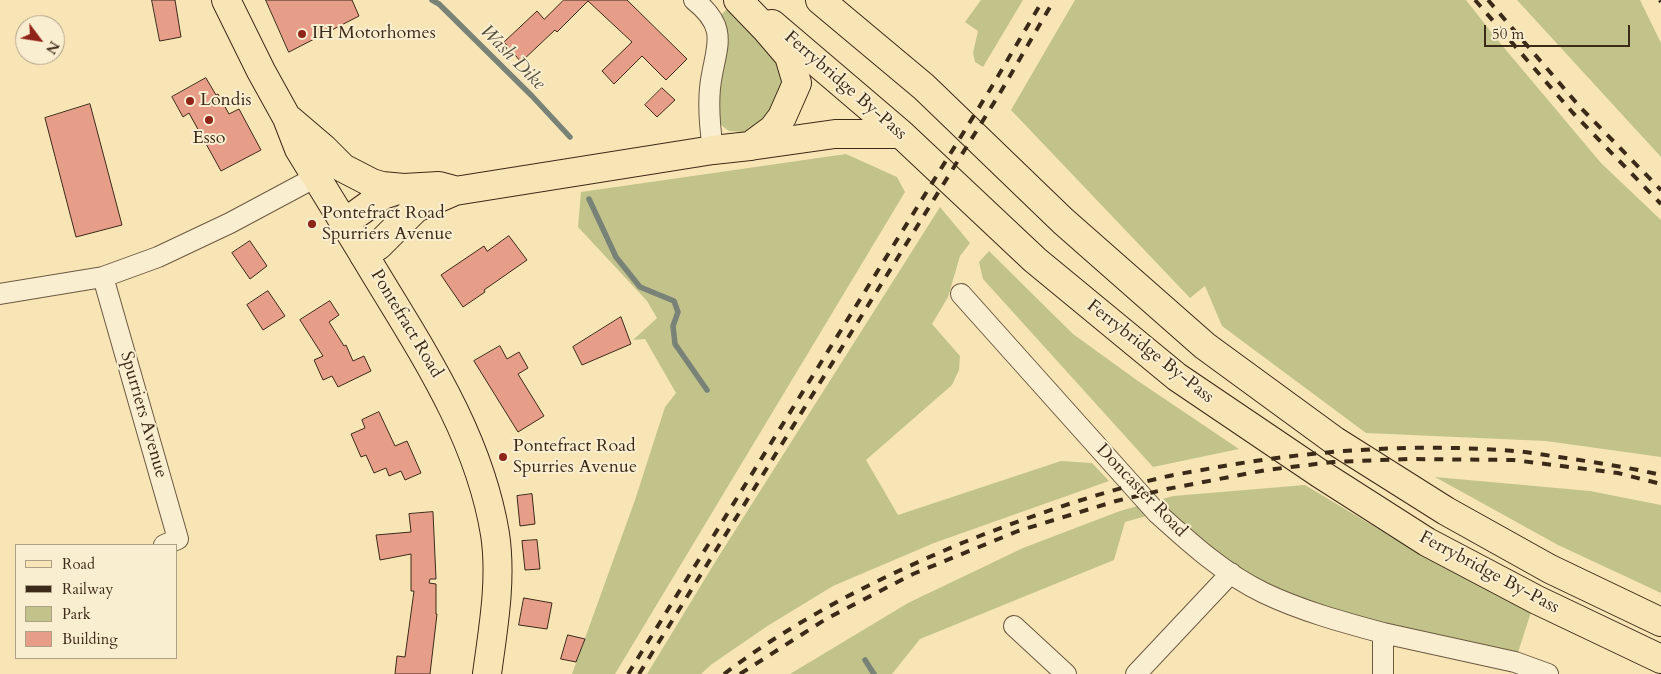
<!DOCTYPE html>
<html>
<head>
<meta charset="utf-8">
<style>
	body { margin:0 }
	#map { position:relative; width:1661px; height:674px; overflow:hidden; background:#f8e5b6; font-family:Cardo,serif }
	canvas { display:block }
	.legend { position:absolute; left:15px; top:544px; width:162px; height:115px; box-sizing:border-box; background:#faeed0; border:1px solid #aea086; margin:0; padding:6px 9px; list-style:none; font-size:15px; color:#3c2a18 }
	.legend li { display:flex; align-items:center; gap:10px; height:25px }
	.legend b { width:25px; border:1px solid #aea086 }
	.north { position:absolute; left:15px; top:15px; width:50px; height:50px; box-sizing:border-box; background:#faeed0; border:1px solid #aea086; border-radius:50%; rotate:121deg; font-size:14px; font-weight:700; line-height:20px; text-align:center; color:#3c2a18 }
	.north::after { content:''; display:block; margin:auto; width:18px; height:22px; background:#8f2418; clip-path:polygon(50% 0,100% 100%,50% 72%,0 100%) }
	.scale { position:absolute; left:1484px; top:25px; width:146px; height:22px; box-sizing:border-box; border:2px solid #3c2a18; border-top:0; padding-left:6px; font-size:15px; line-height:18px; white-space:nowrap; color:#3c2a18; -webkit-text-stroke:4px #faeed0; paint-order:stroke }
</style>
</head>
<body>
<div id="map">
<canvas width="1661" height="674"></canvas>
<ul class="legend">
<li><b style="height:6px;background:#f8e5b6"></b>Road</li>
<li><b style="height:6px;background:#3c2a18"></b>Railway</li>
<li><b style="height:14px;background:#c2c38b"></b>Park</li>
<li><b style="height:14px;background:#e79e89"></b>Building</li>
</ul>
<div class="north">N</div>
<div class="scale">50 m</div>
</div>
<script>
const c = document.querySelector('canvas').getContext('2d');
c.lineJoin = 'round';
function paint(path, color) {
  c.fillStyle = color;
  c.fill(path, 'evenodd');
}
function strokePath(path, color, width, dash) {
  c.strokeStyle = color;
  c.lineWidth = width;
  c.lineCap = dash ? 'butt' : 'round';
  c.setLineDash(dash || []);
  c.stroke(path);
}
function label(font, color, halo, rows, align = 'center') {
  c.font = font + ' Cardo,serif';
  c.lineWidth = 4;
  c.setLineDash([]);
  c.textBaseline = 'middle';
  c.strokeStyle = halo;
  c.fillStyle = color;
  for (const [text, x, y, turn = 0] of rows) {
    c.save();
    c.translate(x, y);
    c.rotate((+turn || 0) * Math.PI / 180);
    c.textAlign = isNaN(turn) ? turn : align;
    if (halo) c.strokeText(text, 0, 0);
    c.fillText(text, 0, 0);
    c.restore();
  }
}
paint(new Path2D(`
	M981,0H1023L983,67L975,62L973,53L978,31L965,22Z
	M1075,0H1466L1495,37L1601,163L1661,220V457L1546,441L1366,433L1222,326L1205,286L1190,298L1011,110Z
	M1517,0H1640L1661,43V157Z
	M729,7L783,66V93L759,127L743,132L729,131L721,125L715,112L725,61L728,34L721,15Z
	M846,154L897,177L905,192L615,674H572L635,500L665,407L676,393L645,339L633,340L657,318L647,301L578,227L581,192Z
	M940,207L970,243L960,256L948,297L932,324L960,356L959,370L952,385L866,460L898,515L1061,461L1092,463L1109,481L934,543L833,586L769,625L712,664L701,674H647L717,559Z
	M989,251L1073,334L1138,381L1239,449L1153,467L983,279L979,262Z
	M1435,477L1590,491L1661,505V593L1558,545Z
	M1305,485L1420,554L1531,612L1515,662L1263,592L1157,513L1125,522L1114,560L920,639L892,674H790L908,603L1023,548L1120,511L1173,496Z`), '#c2c38b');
strokePath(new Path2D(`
	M432,0L439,4L532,96L570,137
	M589,199L616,257L640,287L674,301L678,312L673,326L675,344L707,390
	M865,660L874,674`), '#788277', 5.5);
const building = new Path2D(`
	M152,0H175L181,37L160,41Z
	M266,0H352L359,16L289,52Z
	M564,0H627L687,59L666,80L642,56L614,84L602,71L632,42L588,1L557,32L555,30L521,62L504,42L537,11L544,19Z
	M206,78L216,95L218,94L229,114L239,109L261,150L221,171L189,113L183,117L172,97Z
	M662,88L675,100L657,117L645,105Z
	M90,104L122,225L76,237L45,118Z
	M509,236L527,260L484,290L485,292L463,307L441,275L484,246L487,251Z
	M250,241L267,266L250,279L232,253Z
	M268,291L285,316L263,330L247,305Z
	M330,301L339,315L329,322L344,346L346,345L353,361L364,356L371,371L338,387L332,376L323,380L314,360L323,356L300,320Z
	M621,317L631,344L582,365L573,347Z
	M500,346L507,359L519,352L528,368L518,374L544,416L518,432L474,361Z
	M379,412L395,446L407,441L421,473L405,480L401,471L389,476L386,468L374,473L366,455L361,457L351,434L365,428L362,420Z
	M532,494L535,524L520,526L517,496Z
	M433,512L436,579H430L429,583L436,584V614H437L430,674H395L397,656L405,657L414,591H411V554L380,560L376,535L411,532L409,514Z
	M537,540L540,569L525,570L522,541Z
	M524,598L552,603L547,629L519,625Z
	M568,635L585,639L576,662L561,659Z`);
paint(building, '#e79e89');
strokePath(building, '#3c2a18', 1);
const street = new Path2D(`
	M694,0C732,30 714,49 710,88C708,109 710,129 713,150
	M103,277L178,539L164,545
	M0,294L103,277L158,257L230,223L316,177
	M961,294L1157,513C1189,542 1224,574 1264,593C1302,611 1342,622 1383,633V674
	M1014,626L1066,674
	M1383,633L1515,662L1548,674
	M1136,674L1231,573`);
const primary = new Path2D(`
	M820,0L924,87L1063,221L1205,346L1335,441L1446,511L1550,569L1661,622
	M772,24L901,134L1035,260L1177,377L1319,473L1427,542L1537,600L1661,659
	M750,146L835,134H901
	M364,255C417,344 478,430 495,534C502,580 493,629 487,674`);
const highway = new Path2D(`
	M226,0L261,71L287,118L299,149L364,255L379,245L416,208L455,191L713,150L750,146L773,129L782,117L797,83L789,56L765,28L738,0
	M290,120L324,149L343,168L372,183L382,186L404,188L439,186L454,190
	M344,223L383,195L404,188`);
strokePath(street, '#6b5940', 22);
strokePath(primary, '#3c2a18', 30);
strokePath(highway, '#3c2a18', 30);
strokePath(street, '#faeed0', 20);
strokePath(primary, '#f8e5b6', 28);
strokePath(highway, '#f8e5b6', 28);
strokePath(new Path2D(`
	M1475,0L1573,113L1661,204
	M1488,0L1580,107L1661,190
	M1660,0L1661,2
	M628,674L991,88L1043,0
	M639,674L1000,93L1054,0
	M724,674C798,618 882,576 967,541C1030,516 1094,494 1160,478C1177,474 1196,471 1213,468C1311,450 1416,443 1514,451C1529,452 1544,455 1559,457C1593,462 1627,467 1661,475
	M740,674L826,619L913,574L1018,531L1116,501L1167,489L1266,470L1333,462L1408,459L1513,460L1618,473L1661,484`), '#3c2a18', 4, [9, 9]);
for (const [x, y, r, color] of [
	[302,34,5,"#8f2418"],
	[190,101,5,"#8f2418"],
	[209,120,5,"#8f2418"],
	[312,224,5,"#8f2418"],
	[503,457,5,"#8f2418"]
]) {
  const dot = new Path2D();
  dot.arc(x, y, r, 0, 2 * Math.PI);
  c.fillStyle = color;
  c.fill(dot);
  strokePath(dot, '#faeed0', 2);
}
label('18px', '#3c2a18', '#faeed0', [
	["IH Motorhomes",312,34],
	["Londis",200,101],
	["Esso",209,139,"center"],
	["Pontefract Road",322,214],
	["Spurriers Avenue",322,235],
	["Pontefract Road",513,447],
	["Spurries Avenue",513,468]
], 'left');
label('18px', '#3c2a18', '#faeed0', [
	["Ferrybridge By-Pass",845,86,41],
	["Pontefract Road",406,324,59],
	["Ferrybridge By-Pass",1150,352,38],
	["Spurriers Avenue",143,415,74],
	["Doncaster Road",1141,491,46],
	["Ferrybridge By-Pass",1489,573,28]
]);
label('italic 19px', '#554f40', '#faeed0', [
	["Wash Dike",512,58,45]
]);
</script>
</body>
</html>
